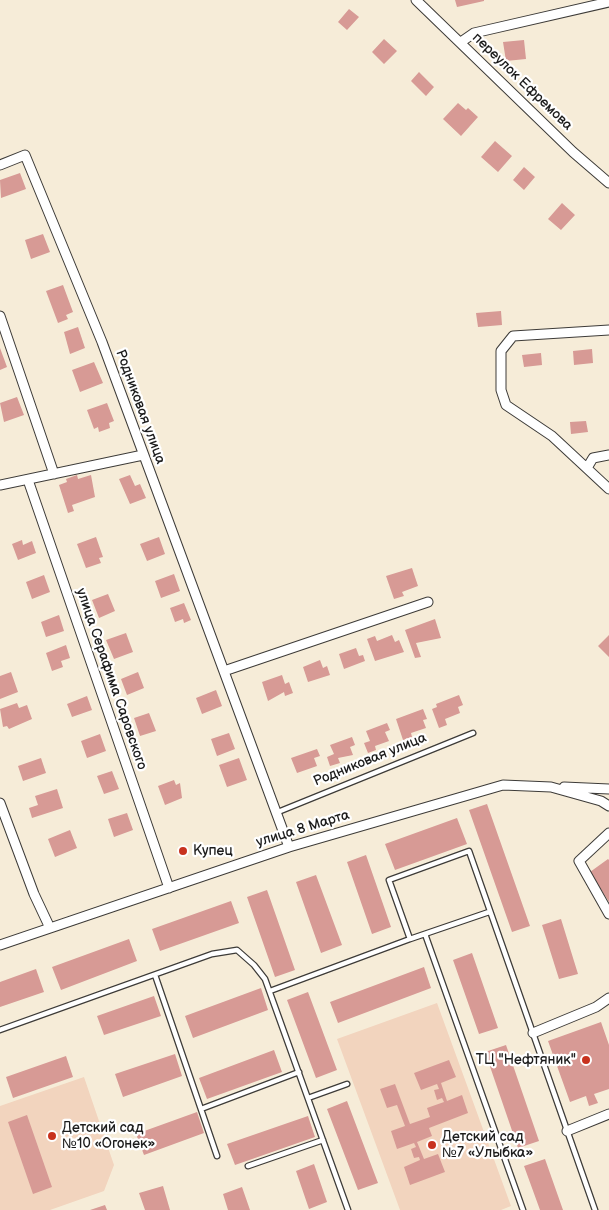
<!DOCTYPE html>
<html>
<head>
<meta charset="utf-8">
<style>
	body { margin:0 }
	canvas { display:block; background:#f6ecd8 }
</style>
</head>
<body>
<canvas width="609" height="1210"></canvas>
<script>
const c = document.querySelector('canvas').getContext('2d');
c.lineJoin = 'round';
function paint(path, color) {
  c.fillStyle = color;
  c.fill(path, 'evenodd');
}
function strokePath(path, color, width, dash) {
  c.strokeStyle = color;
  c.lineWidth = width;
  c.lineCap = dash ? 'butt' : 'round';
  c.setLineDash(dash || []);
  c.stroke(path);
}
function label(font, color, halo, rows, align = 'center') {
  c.font = font + ' "Balsamiq Sans",sans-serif';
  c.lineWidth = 4.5;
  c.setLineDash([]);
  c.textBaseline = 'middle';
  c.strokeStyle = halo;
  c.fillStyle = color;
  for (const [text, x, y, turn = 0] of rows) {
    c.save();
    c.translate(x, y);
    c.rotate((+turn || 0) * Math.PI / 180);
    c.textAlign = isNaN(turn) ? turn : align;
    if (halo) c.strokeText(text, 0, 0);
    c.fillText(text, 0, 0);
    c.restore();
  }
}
paint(new Path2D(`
	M437,1003L511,1206L501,1210H400L337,1039Z
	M84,1077L114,1165L104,1191L50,1210H0V1106Z`), '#f2d4be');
paint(new Path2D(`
	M455,0H484V1L457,7Z
	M349,9L359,17L347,30L338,22Z
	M384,39L397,51L384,64L372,52Z
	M524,40L526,59L506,61L503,42Z
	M419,72L434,87L426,96L411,81Z
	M458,103L466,110L468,108L478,117L461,136L443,119Z
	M495,141L512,156L498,172L481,157Z
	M524,167L535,177L524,190L513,180Z
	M20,173L26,189L1,198L0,180Z
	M562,203L575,215L561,230L548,219Z
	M43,234L50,252L31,259L25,240Z
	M63,285L73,312L66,315L68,319L58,323L46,291Z
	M501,311L502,325L478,327L476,313Z
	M78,327L85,348L70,354L64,332Z
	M0,348L7,367L0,370Z
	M592,349L593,363L574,365L573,351Z
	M541,353L542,365L524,367L522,355Z
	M94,362L103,383L80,392L72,370Z
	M17,397L24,415L4,422L0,403Z
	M107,403L114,421L109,423L110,428L99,432L98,427L94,429L87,410Z
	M586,421L588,432L571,434L570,422Z
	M77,475L78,479L91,475L95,497L72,505L74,511L68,513L59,485L67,482L66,479Z
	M130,475L135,486L140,484L146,498L130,504L119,479Z
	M96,537L103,557L99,558L101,563L86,568L77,544Z
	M159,537L165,554L147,561L140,544Z
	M22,540L23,545L32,541L36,553L18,560L12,544Z
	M412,568L418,586L402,592L404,596L394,599L386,576Z
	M174,574L180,591L161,598L155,581Z
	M44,575L50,592L32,599L26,582Z
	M108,594L115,611L99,618L92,600Z
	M184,603L191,620L184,623L183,619L175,622L170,608Z
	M59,615L64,631L46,637L41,622Z
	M435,619L441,638L416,643L421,657L415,658L405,630Z
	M126,633L133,652L114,659L106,640Z
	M392,635L395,642L399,640L404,652L375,661L367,639L375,636L377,641Z
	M609,635V657L598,646Z
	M66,645L70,658L61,661L63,667L52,671L46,653Z
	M356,648L359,656L363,655L365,661L344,669L339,654Z
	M320,660L323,668L327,666L330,675L308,682L303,667Z
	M11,672L18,692L0,699V676Z
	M138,672L144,688L127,695L121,679Z
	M282,675L285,684L289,682L293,693L285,696L284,692L268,701L262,682Z
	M216,690L222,706L202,714L196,698Z
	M459,695L463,705L458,707L460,713L445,719L447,725L439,728L432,709L437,707L436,704Z
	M87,696L92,710L72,717L67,704Z
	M17,703L19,708L27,705L32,719L9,729L7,726L3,727L0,709Z
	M423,709L427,719L423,720L426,728L411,733L412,737L403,740L396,719Z
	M149,713L156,731L140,736L134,718Z
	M387,723L390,730L385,732L389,741L375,746L376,750L368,753L364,743L370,741L366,731Z
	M229,733L235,749L217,756L211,739Z
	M100,734L106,751L87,758L81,741Z
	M352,737L355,745L350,747L353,755L338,758L340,763L330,766L327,757L334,754L330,745Z
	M317,749L320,756L314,758L317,766L297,773L291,758Z
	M41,758L46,773L23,781L18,766Z
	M239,758L247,780L227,787L219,765Z
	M112,771L119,789L104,794L97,776Z
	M174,780L176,785L180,783L182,798L165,805L158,786Z
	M57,789L63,808L32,818L29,808L38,805L35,796Z
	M487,804L530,926L512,932L469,810Z
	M127,813L133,830L114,837L108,819Z
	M457,818L467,844L395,870L385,844Z
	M70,830L77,848L55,857L48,839Z
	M366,855L391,927L372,934L347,862Z
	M608,859L609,860V902L590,872Z
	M316,875L342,945L321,953L296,882Z
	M267,890L295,970L275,977L247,897Z
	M231,901L239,923L160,951L152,929Z
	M561,919L578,974L559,979L542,925Z
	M129,939L137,961L61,990L52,967Z
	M472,953L498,1028L479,1034L453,960Z
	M424,967L431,988L338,1023L330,1002Z
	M36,969L44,992L0,1007V982Z
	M261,988L268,1010L193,1038L185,1016Z
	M308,992L337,1070L316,1078L287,1000Z
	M154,996L161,1016L104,1035L97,1016Z
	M601,1022L609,1045V1089L594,1094L598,1103L589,1106L586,1096L570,1102L548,1041Z
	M506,1045L539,1141L518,1148L485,1052Z
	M274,1050L282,1072L207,1099L199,1078Z
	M175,1054L182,1076L123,1097L115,1074Z
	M66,1056L73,1077L13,1098L6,1077Z
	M449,1060L456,1077L441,1083L447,1101L462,1095L468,1113L429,1128L432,1136L417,1142L424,1159L438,1154L445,1172L410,1185L404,1167L420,1160L419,1157L414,1158L411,1149L416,1147L414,1143L397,1149L391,1131L405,1126L397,1105L387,1108L380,1089L395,1084L410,1124L430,1117L427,1108L444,1102L442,1098L437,1100L434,1090L439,1089L437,1084L421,1090L414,1073Z
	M347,1101L378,1183L358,1190L327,1109Z
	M197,1112L204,1133L144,1155L136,1134Z
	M27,1115L52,1187L33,1194L8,1122Z
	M308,1116L315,1137L235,1165L227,1144Z
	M545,1159L563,1210H540L524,1166Z
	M314,1164L327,1202L309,1209L296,1171Z
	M163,1186L170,1210H145L139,1193Z
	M242,1187L250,1210H228L223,1194Z
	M105,1205L107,1210H90Z`), '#d79a95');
const lane = new Path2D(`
	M278,812L473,733
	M425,934L523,1210
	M410,939L389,880L469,851L595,1210
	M155,975L217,1156
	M270,991L410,939L489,912
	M0,1030L212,954L237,950L254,965L265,979L348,1210
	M308,1098L347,1084
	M201,1109L299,1072
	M248,1166L323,1140`);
const street = new Path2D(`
	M416,0L573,152L609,183
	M461,42L474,33L609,2
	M0,165L25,155L102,342L289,847
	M0,316L54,474
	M609,330L513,336L501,351V390L506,405L552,436L609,489
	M587,468L593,458L609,455
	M28,480L169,888
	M0,485L143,455
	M224,671L428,602
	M564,787L609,789
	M0,803L34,894L50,928
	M609,833L579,861L609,914
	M0,945L289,847L503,785L551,787L601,801L609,806
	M533,1033L596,1007L609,998
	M567,1131L609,1114`);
strokePath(lane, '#3d3b38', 7);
strokePath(street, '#3d3b38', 11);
strokePath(lane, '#fff', 4.5);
strokePath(street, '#fff', 9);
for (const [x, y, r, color] of [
	[183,851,5,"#c8321e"],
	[586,1060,5,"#c8321e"],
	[52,1136,5,"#c8321e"],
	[432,1145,5,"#c8321e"]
]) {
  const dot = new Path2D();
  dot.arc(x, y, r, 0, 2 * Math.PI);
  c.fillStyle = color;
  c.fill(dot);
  strokePath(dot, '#fff', 2);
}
label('14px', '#1c1c1c', '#fff', [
	["переулок Ефремова",522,82,44],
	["Родниковая улица",140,407,70],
	["улица Серафима Саровского",111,679,71],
	["Родниковая улица",370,760,-22],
	["улица 8 Марта",303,829,-17]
]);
label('14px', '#1c1c1c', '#fff', [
	["Купец",193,851],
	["ТЦ \"Нефтяник\"",576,1060,"right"],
	["Детский сад",62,1128],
	["№10 «Огонек»",62,1144],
	["Детский сад",442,1137],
	["№7 «Улыбка»",442,1153]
], 'left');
</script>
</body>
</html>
